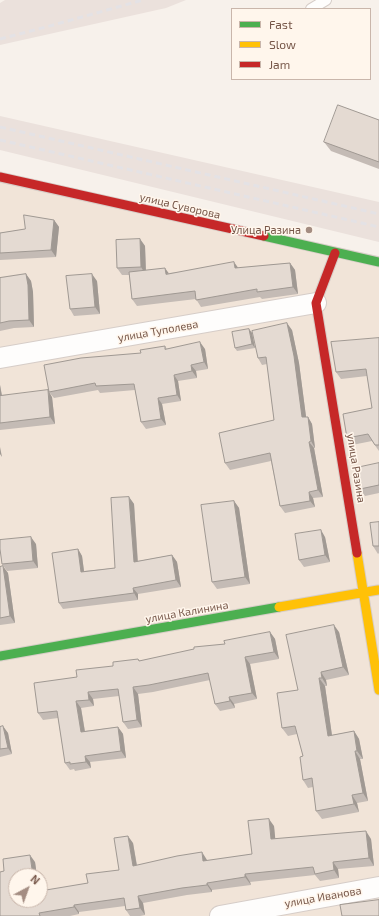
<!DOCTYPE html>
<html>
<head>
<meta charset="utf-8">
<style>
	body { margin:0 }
	#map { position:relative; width:379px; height:916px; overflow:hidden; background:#f7f1eb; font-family:"Exo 2",sans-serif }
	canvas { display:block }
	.legend { position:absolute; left:231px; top:8px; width:140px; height:72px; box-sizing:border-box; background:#fff6ec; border:1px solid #c9b6ab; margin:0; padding:5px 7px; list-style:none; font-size:12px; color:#775749 }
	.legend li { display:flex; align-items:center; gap:8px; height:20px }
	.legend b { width:20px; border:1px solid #c9b6ab }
	.north { position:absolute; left:8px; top:868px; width:40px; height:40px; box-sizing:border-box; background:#fff6ec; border:1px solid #c9b6ab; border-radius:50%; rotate:41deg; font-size:11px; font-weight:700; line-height:16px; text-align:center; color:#775749 }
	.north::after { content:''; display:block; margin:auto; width:14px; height:18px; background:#a48d82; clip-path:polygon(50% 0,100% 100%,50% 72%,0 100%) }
</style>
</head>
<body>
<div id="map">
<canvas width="379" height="916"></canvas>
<ul class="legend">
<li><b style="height:5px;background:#4caf50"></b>Fast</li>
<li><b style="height:5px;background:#ffc107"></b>Slow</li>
<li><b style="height:5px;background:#c62828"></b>Jam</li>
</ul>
<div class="north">N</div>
</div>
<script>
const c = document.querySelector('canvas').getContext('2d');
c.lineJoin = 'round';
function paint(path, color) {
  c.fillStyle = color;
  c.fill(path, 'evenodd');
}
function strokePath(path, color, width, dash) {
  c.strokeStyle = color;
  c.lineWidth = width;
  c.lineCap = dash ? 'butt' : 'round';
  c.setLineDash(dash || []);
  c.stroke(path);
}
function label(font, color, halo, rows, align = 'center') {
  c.font = font + ' "Exo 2",sans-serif';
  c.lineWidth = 3;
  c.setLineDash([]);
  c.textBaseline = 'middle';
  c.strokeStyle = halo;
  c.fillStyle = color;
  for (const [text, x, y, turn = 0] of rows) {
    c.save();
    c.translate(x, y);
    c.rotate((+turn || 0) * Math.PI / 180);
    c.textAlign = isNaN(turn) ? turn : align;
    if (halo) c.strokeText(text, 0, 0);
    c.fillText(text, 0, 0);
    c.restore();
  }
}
paint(new Path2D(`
	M0,177L379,262V916H0ZM16,876H40V900H16Z`), '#f1e4d8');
paint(new Path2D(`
	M5,0H186L166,8L0,45V3Z
	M0,116L379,202V242L0,150Z`), '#ebe1dc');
const lane = new Path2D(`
	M311,9L326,0`);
const street = new Path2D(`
	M0,358L316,303
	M220,916L379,887`);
const fast = new Path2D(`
	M264,236L379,262
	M0,656L279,607`);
const slow = new Path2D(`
	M357,553L379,690
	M279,607L378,590`);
const jam = new Path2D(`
	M0,177L264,236
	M335,253L316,303L357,553`);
strokePath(lane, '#d6cdc8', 12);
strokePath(street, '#d6cdc8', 22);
strokePath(fast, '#d7cdc7', 11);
strokePath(slow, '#d7cdc7', 11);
strokePath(jam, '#d7cdc7', 11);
strokePath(lane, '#fefdfc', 10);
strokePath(street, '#fefdfc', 20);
strokePath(fast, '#4caf50', 9);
strokePath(slow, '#ffc107', 9);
strokePath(jam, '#c62828', 9);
strokePath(new Path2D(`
	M0,39L46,27L143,0
	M0,127L379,214
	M0,140L379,227`), '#e4e2e5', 3, [6, 4]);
paint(new Path2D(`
	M379,120V169L331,151L324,142Z
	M54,220L59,227L56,257L0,260V233L25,229Z
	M140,239L145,246L146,270L169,273L238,268L290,263L295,270L298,294L262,299L260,297L201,307L196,299L137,306L132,299L129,275H122L117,268Z
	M26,274L31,281L33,292L34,327L14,328L0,331V278Z
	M97,281L100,314L74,316L70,309Z
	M249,329L252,333L255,348L237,351L235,348Z
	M292,330L299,363L306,417H308L312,424L315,448H314L323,497L313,498L315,507L285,513L280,506L271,461L230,470L225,463L274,420L267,364L262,365L258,358Z
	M379,338V451L372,441L352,445L347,438L372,408L367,376L341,379L336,372Z
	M165,346L167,349H205L208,369L196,371L197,378L178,381L181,401L162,404L166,425L146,429L141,422L135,390L100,393L98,390L54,398L49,392L141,353Z
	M0,385L2,395L52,397L55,424L0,430Z
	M379,463V493L365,496L360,489Z
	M129,497L134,504L138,561L172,555L177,562L181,587L138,594V600L63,609L59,603L78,549L82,556L84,571L115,568Z
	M234,501L239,508L250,584L217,589L212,582Z
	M379,522V553L378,554L373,546Z
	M325,537L330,562L304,567L299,560Z
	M36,544L38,568L7,571L2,564Z
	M0,567L8,573L15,623L0,625Z
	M270,632L275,639L279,659L250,664L257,699L234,704L235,708L220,711L215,704L210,680L153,692L138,694L142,727L128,729L123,722L119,696L93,699L94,706L81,708L85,731L118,727L123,734L126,758L90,762L91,768L75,771L74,769L70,770L65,763L58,718L43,720L38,713L77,677L138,659L140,661L225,644Z
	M339,632L349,675L326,680L327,686H325L332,735L354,731L359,739L363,759H360L368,801L357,803L359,812L322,819L316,811L313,787L308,788L303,780V756L297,734L288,736L282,728L298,690Z
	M0,727L8,733L12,754L0,757Z
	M274,826L275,839H371L374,866L338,869L339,878L320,881L315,875L250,882L251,885L212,890V892L187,895L143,903L145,915L140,916H130L126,910L125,906L79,912V914L70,916H0L4,871L35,862L37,876H16V900L88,883L119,870L133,843L137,865L207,860V861L252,854Z`), '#c4bbb5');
paint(new Path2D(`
	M54,220L59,227L56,257L51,250Z
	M140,239L145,246L146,275L141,267Z
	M234,262L239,269L235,268Z
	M290,263L295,270L298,294L293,287Z
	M165,268L170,275L166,274Z
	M26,274L31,281L33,292L34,327L29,320Z
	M92,274L97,281L100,314L95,307Z
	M287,323L292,330L299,363L307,424L302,417Z
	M249,329L252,333L255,348L252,344Z
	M200,342L205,349L208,369L204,362Z
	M191,365L196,371L197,378L192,371Z
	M174,375L178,381L181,401L177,395Z
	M0,385L3,403L0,398Z
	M48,390L52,397L55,424L50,417Z
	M158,398L162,404L166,425L161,419Z
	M308,417L312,424L315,448L311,441Z
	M309,442L314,448L323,497L318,490Z
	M0,447L2,457L0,454Z
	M309,492L313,498L315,507L310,501Z
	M129,497L134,504L138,568L134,562Z
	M234,501L239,508L250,584L245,577Z
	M321,530L325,537L330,562L325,555Z
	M31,537L36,544L38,568L33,561Z
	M78,549L82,556L85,579L81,572Z
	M172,555L177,562L181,587L176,580Z
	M3,566L8,573L15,623L10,616Z
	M133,588L138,594V600L134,593Z
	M334,625L339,632L349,675L343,667Z
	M270,632L275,639L279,659L274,652Z
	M245,657L250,664L257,699L252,693Z
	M321,672L326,680L327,686L322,678Z
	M319,678L325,686L333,743L328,736Z
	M133,687L138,694L142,727L137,720Z
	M88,692L93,699L94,706L89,700Z
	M229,697L234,704L235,708L230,701Z
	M76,701L81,708L86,739L81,732Z
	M3,726L8,733L12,754L8,748Z
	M118,727L123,734L126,758L121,751Z
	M354,731L359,739L363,759L357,751Z
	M355,751L360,759L368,801L363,793Z
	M85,756L90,762L91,768L86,762Z
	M352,795L357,803L359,812L354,804Z
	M269,819L274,826L276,846L271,839Z
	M366,831L371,839L374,866L369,858Z
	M128,836L133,843L138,873L133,866Z
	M202,852L207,860L209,869L203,861Z
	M30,855L35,862L37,876H33Z
	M333,862L338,869L339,878L334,870Z
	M245,874L250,882L251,885L245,877Z
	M207,883L212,890V892L207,885Z
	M138,896L143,903L145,915L140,908Z
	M74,905L79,912V914L74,907Z`), '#a09993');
const building = new Path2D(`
	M338,105L379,120V162L324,142Z
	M24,215L54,220L51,250L0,253V233L25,229Z
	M140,239L141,267L117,268L116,240Z
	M234,262L235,268L290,263L293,287L257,292V289L196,300L195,291L132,299L129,272L165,268L166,274Z
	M26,274L28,285L29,320L9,321L0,323V278Z
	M92,274L95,307L70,309L66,276Z
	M287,323L294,356L302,417H308L311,441L309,442L318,490L309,492L310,501L280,506L270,453L225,463L219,433L274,420L266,357L258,358L252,331Z
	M249,329L252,344L235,348L232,332Z
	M379,338V445H375L368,434L347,438L343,414L372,408L366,369L336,372L331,342Z
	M200,342L204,362L191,365L192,371L174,375L177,395L158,398L161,419L141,422L134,384L96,386L95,383L49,392L44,365L81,358L141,353L140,350L165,346V349Z
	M48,390L50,417L0,423V396Z
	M379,463V485L360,489L356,468Z
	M129,497L134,562L172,555L176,580L133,588L134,593L59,603L52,553L78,549L81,572L115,568L111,498Z
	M234,501L245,577L212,582L201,505Z
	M379,522V546H373L370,523Z
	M321,530L325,555L299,560L295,534Z
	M31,537L33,561L2,564L0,549V540Z
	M3,566L10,616L0,618V567Z
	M334,625L343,667L321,672L322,678H319L328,736L354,731L357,751H355L363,793L352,795L354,804L316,811L312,778L303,780L300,757L303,756L295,726L282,728L277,693L298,690L286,635Z
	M270,632L274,652L245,657L252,693L229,697L230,701L215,704L208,673L149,685L133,687L137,720L123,722L118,689L88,692L89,700L76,701L81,732L118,727L121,751L85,756L86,762L70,764V762L65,763L57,711L38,713L34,683L77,677L76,670L113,666V662L138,659L139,661L194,649V647L225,644L224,641Z
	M3,726L8,748L0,749V727Z
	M269,819L271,839L366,831L369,858L333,862L334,870L315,874L313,867L245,874V877L207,883V885L182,888L138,896L140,908L126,910L124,898L74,905V907L39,913L40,916H0V872L4,871L3,859L30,855L33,876H16V900H40V891L88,883L86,874L119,870L114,838L128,836L133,866L177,856L202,852L203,861L252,854L248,821Z
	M379,900V916H342L340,905Z`);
paint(building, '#e4dad2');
strokePath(building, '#a09993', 1);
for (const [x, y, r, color] of [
	[309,230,4,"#a48d82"]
]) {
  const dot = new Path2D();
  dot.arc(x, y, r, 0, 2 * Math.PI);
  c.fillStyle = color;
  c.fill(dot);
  strokePath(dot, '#fff6ec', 1.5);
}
label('11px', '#775749', '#fff6ec', [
	["улица Суворова",180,206,13],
	["улица Туполева",158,331,-10],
	["улица Разина",356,468,81],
	["улица Калинина",187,612,-10],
	["улица Иванова",323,897,-10]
]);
label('11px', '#775749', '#fff6ec', [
	["Улица Разина",301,230]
], 'right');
</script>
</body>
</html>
